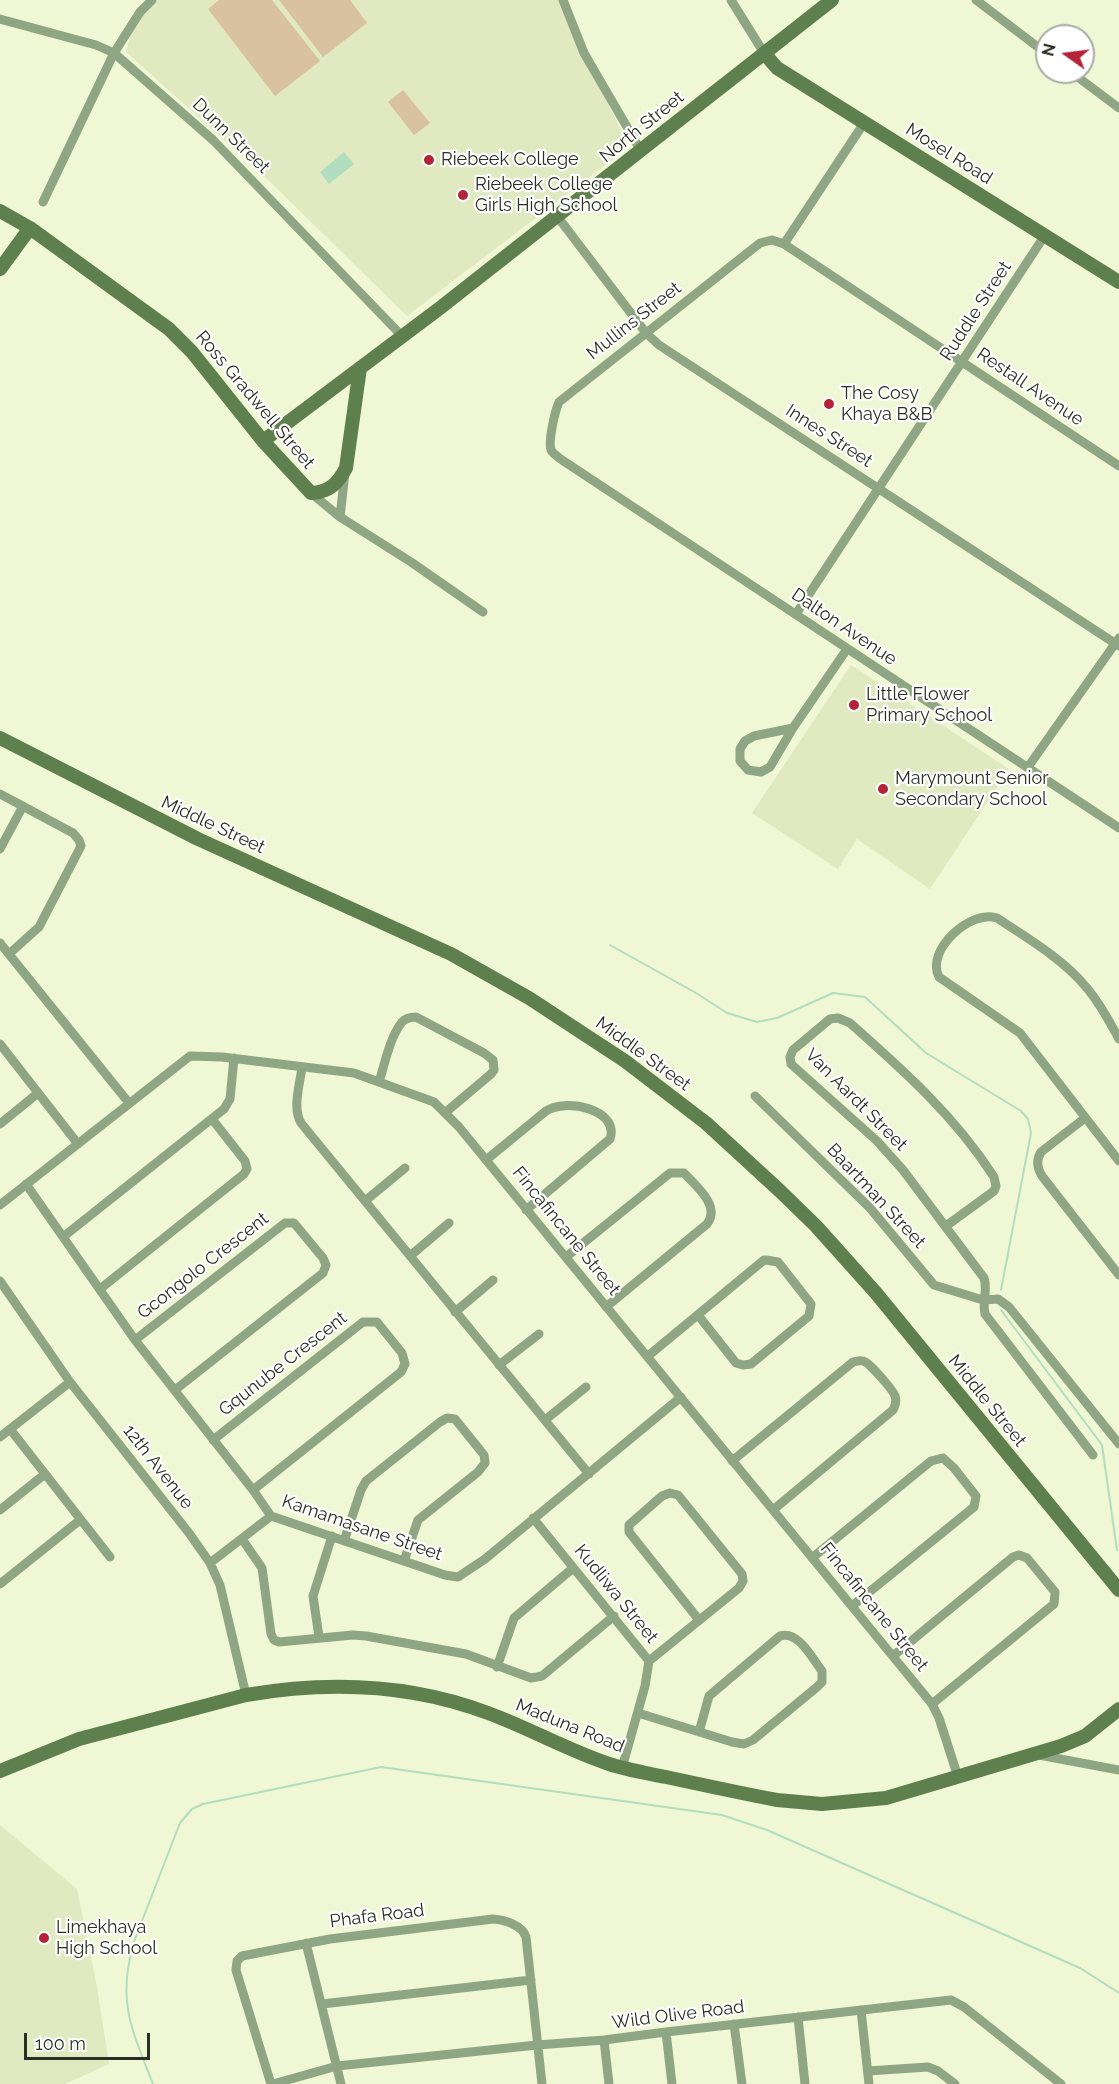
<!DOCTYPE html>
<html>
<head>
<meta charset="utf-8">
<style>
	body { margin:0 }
	#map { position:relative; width:1119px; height:2084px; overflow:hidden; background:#f0f7d4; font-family:Raleway,sans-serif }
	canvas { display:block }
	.north { position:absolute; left:1035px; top:24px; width:60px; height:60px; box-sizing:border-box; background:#fff; border:2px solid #ababa6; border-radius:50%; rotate:284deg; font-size:16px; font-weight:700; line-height:24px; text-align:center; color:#2c2e21 }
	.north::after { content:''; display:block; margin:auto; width:21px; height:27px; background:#b52338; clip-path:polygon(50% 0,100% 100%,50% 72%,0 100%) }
	.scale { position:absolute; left:24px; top:2033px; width:126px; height:27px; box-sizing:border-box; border:3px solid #2c2e21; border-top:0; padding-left:8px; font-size:18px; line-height:21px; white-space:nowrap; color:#2c2e21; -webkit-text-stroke:4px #fff; paint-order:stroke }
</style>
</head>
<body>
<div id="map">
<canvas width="1119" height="2084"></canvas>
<div class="north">N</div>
<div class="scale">100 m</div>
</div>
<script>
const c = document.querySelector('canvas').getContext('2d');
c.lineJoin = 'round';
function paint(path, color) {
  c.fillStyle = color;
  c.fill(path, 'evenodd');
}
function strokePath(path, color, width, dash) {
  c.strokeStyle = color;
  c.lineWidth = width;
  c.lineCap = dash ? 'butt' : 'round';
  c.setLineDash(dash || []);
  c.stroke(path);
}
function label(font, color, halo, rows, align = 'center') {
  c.font = font + ' Raleway,sans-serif';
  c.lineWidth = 4.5;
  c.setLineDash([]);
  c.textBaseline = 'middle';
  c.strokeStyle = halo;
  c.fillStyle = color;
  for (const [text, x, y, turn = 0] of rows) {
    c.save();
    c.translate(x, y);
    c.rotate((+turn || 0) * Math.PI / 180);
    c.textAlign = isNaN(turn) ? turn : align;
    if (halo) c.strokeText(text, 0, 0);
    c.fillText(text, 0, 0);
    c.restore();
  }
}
paint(new Path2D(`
	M152,0H563L583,52L629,147L407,316L262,174L126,52L133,24Z
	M851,665L1009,769L930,889L857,839L838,869L752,813Z
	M0,1825L77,1889L97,1987L109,2064L65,2084H0Z`), '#e0e9c0');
paint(new Path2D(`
	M219,0H272L320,61L275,96L208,9Z
	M279,0H350L367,23L323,57Z
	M403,90L430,123L414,135L388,102Z`), '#d9c29f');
paint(new Path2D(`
	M344,152L354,164L329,184L320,172Z`), '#b1debf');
strokePath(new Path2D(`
	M610,945L696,993L727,1013L757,1022L777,1018L833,993L865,997L926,1053L1021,1111L1028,1119L1031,1133L1001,1290
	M1001,1310L1102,1445L1117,1550
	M153,2084C131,2028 116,1999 135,1939L180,1823L192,1809L203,1804L381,1767L722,1815L767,1830L1080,1968L1119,1993`), '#b1debf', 2);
strokePath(new Path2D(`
	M563,0L584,53L641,151
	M731,0L764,53
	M976,0L1047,54
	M0,19L96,45L114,53L213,140L402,336
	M1071,72L1119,108
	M43,202L114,53L140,12L152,0
	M557,216L646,333L659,345L1119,646
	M784,244L864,123
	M1119,466L784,244L772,240L760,243L559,402C555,411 548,441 551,450C553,454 558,457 562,460L1119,828
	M311,493L340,517L411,562L483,612
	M340,517L345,472
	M796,614L1045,235
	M793,728L754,736L745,741L740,749V761L748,770L761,772L770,767L793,728L847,649
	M1028,767L1119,638
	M0,794L73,833L79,840L81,846L39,927L9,954
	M0,849L23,806
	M0,943L129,1103
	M1119,1039C1109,1021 1100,1003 1086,987C1063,959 1027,938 997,918C971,909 925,950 939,977L1020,1033L1119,1161
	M0,1044L78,1144
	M302,1067C300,1084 292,1108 301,1123L589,1474
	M379,1082C385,1063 390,1037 402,1022C406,1018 410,1017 416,1017L484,1053L493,1060L494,1070L491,1074L446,1112
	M755,1096L870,1208L934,1285L983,1300L998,1299L1009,1307L1119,1444
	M1085,1118L1041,1152C1036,1160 1037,1168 1042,1176L1119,1275
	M0,1124L38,1093
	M486,1160L546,1111C565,1098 620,1109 610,1139L526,1210
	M26,1184L135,1340L253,1490L271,1516L445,1575L458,1577L485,1559L681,1397
	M365,1201L405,1168
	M0,1205L190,1056L222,1057L354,1073L434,1102L459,1127L932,1704L939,1718L958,1777
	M946,1226L994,1191L996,1186L994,1177C955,1116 903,1070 850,1023L838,1018L830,1019L793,1050L790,1057L791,1064L877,1141L903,1170L984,1278C988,1290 982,1301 985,1314L1093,1455
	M63,1237L224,1109L230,1099L234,1058
	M410,1256L449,1223
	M566,1257L670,1173H684C696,1186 721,1206 707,1224L606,1307
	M0,1281L70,1382L189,1533L210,1563L220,1585L246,1695
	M100,1289L244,1174L247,1169L245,1161L212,1119
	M455,1312L493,1280
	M135,1340L285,1223H294L323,1258L326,1265L323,1273L175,1390
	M648,1356L764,1260H766L778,1262L811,1304L809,1316L751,1364L743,1365L736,1363L698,1315
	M499,1365L539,1334
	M545,1420L586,1387
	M10,1429L110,1557
	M0,1437L70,1382
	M213,1440L363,1322H377L402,1353L405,1364L401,1372L253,1490
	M732,1461L853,1362C857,1361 859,1360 863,1361C869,1362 893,1390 895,1396C897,1401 895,1406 893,1410L773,1510
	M0,1510L45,1474
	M533,1518L649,1661L645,1686L622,1768
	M242,1539L262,1568L271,1634L274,1640L279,1642L353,1635L366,1636L466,1654L531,1678L542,1676L614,1616
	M344,1541L361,1490L366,1481L440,1422L447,1418L455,1419L484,1455L485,1463L478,1472L418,1520L404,1561
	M812,1558L931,1461L943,1458L954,1468L976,1496L974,1507L852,1606
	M210,1563L271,1516
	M0,1584L80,1520
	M319,1637L313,1596L332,1536
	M893,1656L1013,1557L1019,1555L1027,1558L1055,1592L1054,1604L932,1704
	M649,1661L739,1588L743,1581L742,1574L678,1495L670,1493L662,1496L629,1525V1532L699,1620
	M497,1667L514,1618L573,1568
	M638,1713L732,1742L744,1744L753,1740L817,1687L822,1682V1671C812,1658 798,1630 780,1636L709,1696L699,1732
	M1039,1755L1119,1770
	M306,1943L341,2084
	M322,2004L531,1980
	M861,2010L869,2084
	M798,2017L805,2084
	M734,2024L742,2084
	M666,2032L672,2084
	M604,2040L609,2084
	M868,2071L928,2067L938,2071L955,2084
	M271,2084L236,1970L237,1961L242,1956L330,1939L493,1919C505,1920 522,1925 526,1937L542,2084
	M273,2084L337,2066L537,2045L604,2040L666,2032L951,2000L964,2007L1061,2084`), '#8ea683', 9);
strokePath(new Path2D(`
	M764,53L777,68L1119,282
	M0,211L30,228L169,329L192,352L263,441L311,493C330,492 338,483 346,468L360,368
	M0,269L30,228
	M263,441L440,308L832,0
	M0,738L198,839L451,954L529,998L625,1061L706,1123L780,1191L816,1226L876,1293L1119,1590
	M0,1771L79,1739L246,1695C327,1681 411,1684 488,1713C529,1728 567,1750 609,1764C627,1770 647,1773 666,1777C703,1785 740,1793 777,1800L822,1804L886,1798L1061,1746L1085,1736L1119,1709`), '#5e804e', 14);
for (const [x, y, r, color] of [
	[429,160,6,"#b52338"],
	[463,195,6,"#b52338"],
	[829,404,6,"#b52338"],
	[854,705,6,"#b52338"],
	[883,789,6,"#b52338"],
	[44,1938,6,"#b52338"]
]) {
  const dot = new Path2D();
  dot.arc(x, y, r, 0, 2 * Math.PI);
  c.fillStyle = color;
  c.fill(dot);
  strokePath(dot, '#fff', 2);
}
label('18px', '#2c2e21', '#fff', [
	["North Street",642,127,-39],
	["Dunn Street",231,136,44],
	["Mosel Road",949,154,32],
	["Ruddle Street",976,311,-57],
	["Mullins Street",634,321,-38],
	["Restall Avenue",1030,387,34],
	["Ross Gradwell Street",255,400,50],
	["Innes Street",829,436,33],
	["Dalton Avenue",844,627,34],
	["Middle Street",213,825,25],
	["Middle Street",643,1054,36],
	["Van Aardt Street",856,1100,45],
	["Baartman Street",876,1196,47],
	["Fincafincane Street",566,1231,51],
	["Gcongolo Crescent",203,1266,-38],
	["Gqunube Crescent",283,1364,-38],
	["Middle Street",987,1401,51],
	["12th Avenue",158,1467,52],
	["Kamamasane Street",362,1528,19],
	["Kudliwa Street",616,1594,51],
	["Fincafincane Street",874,1607,51],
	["Maduna Road",570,1726,22],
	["Phafa Road",377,1916,-7],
	["Wild Olive Road",678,2015,-7]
]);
label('18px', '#2c2e21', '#fff', [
	["Riebeek College",441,160],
	["Riebeek College",475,185],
	["Girls High School",475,206],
	["The Cosy",841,394],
	["Khaya B&B",841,415],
	["Little Flower",866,695],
	["Primary School",866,716],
	["Marymount Senior",895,779],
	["Secondary School",895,800],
	["Limekhaya",56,1928],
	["High School",56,1949]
], 'left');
</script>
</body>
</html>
